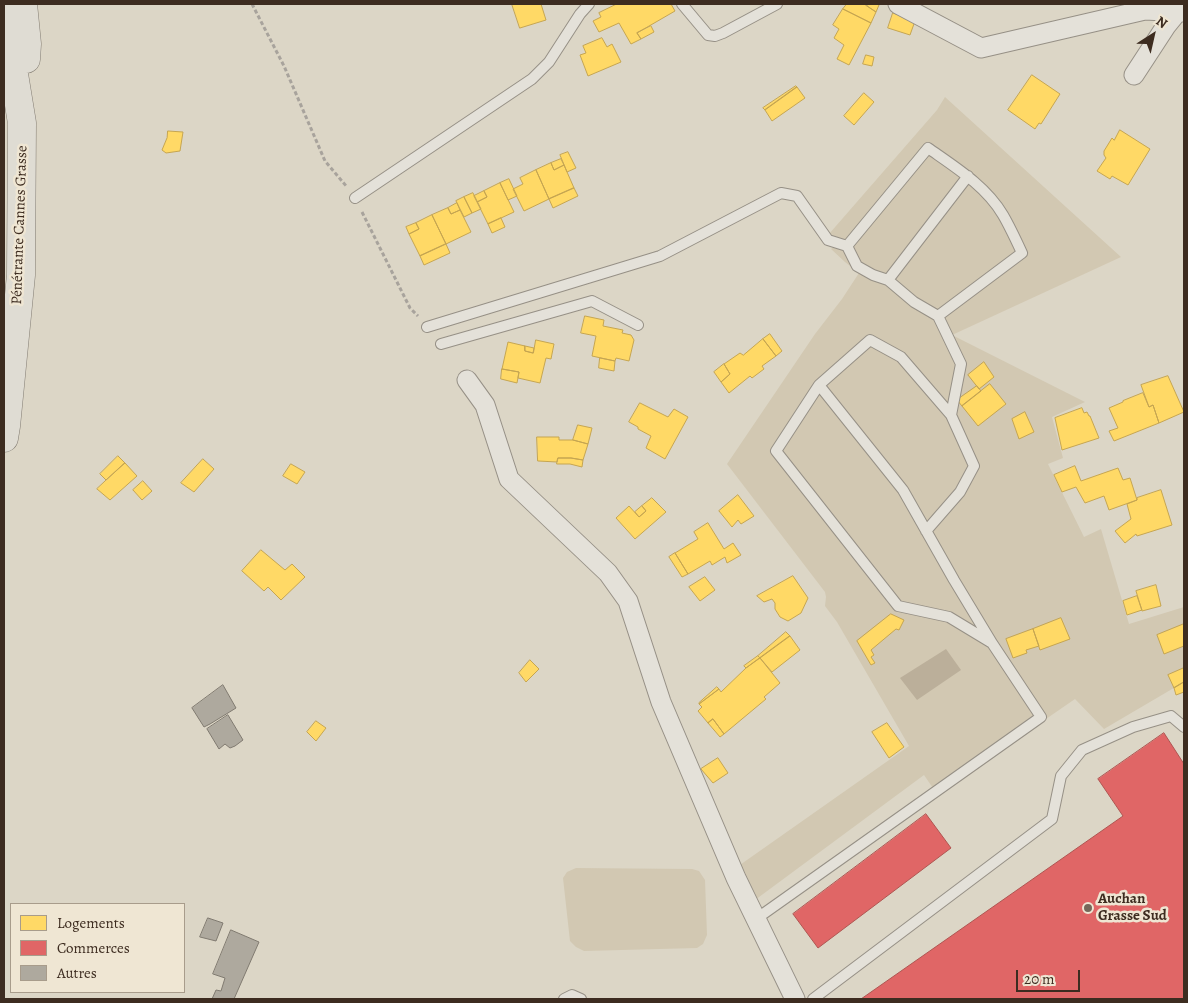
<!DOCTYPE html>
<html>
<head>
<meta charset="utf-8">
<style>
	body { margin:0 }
	#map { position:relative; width:1188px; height:1003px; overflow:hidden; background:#dcd6c6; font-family:Alegreya,serif }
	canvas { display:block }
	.frame { position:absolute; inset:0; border:5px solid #3d2c20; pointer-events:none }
	.legend { position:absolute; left:10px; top:903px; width:175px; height:90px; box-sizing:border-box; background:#efe6d3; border:1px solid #a89c8b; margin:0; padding:6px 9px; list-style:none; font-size:15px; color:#3d2c20 }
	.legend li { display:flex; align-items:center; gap:10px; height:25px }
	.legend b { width:25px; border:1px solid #a89c8b }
	.north { position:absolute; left:1128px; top:10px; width:50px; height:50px; -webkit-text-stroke:4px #efe6d3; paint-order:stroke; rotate:35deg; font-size:14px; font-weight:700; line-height:20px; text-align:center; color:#3d2c20 }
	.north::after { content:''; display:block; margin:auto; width:18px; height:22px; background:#3d2c20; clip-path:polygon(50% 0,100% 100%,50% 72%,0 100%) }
	.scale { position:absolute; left:1016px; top:970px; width:64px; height:22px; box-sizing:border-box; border:2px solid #3d2c20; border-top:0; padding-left:6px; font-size:15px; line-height:18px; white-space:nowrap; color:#3d2c20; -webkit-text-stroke:4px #efe6d3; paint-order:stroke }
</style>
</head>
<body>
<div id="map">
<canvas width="1188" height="1003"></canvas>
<div class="frame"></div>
<ul class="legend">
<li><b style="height:14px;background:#ffd966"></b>Logements</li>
<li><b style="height:14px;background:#e06666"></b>Commerces</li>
<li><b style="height:14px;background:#aea99e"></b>Autres</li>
</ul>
<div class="north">N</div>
<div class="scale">20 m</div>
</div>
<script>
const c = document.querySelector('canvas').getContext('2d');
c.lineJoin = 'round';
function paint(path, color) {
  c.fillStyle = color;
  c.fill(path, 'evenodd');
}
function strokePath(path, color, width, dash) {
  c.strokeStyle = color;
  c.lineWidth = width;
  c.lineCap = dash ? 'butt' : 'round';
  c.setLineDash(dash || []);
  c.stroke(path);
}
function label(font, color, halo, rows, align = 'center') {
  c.font = font + ' Alegreya,serif';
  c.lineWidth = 5;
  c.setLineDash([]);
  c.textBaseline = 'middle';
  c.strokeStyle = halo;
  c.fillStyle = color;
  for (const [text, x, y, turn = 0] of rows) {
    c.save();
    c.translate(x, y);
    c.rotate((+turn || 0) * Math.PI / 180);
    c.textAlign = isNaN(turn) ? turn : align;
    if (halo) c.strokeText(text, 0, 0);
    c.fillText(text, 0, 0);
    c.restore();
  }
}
paint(new Path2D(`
	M945,97L1121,257L952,335L1085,402L1052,417L1063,458L1048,464L1084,537L1101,529L1129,624L1184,607V682L1104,729L1075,699L937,794L924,775L755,900L737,867L909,746L837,622L825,606L826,597L825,592L727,464L815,334L842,299L859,273L845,262L831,249L837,245L829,234L937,110Z
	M576,868L692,869L699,871L705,880L707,935L703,944L697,948L584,951L576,947L570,941L563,878L567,872Z`), '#d2c8b2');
paint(new Path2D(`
	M946,649L961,670L917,700L900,678Z`), '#bbaf9a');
const homes = new Path2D(`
	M512,4H541L546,20L520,28Z
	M617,4H671L675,11L637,33L641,39L631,44L619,23L599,32L593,21L601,17L599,13Z
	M847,4H864L876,12L871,23L843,9Z
	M869,4H876L879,5L876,12L867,6Z
	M843,9L871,23L849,65L837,59L844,45L834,38L839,29L833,25Z
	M893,13L915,21L910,35L888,28Z
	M651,26L654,32L641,39L637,33Z
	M602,38L607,47L612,44L621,62L588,76L580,55L586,53L583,46Z
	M866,55L874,57L872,66L863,64Z
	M1032,75L1060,94L1041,124L1039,123L1035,129L1008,110Z
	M796,86L797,87L765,110L763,108Z
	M797,87L805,98L772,121L765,110Z
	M864,93L874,102L854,125L844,116Z
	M1120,130L1150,149L1128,185L1112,176L1110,179L1097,171L1106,158L1104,155V151L1112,138L1114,140Z
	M168,131L183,132L180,151L166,153L162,150L167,138Z
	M568,152L576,168L567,172L560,155Z
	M561,159L564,165L554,170L551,163Z
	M551,163L554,170L564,165L574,188L549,199L536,170Z
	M536,170L549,199L524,211L513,189L523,184L520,178Z
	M509,179L517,196L508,200L500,183Z
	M500,183L514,212L488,224L477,202L487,197L484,191Z
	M574,188L578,196L553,208L549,199Z
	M484,191L487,197L477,202L474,196Z
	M473,193L481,209L472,213L464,197Z
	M464,197L472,213L464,217L456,201Z
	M457,203L460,210L451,214L448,208Z
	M448,208L451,214L460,210L471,232L446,244L432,215Z
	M432,215L446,244L420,256L409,234L419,229L416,223Z
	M501,218L505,227L492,233L488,224Z
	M416,223L419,229L409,234L406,227Z
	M446,244L450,253L424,265L420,256Z
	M585,316L604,320L603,326L623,330L622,333L631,335L634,340L629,361L616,358L615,361L592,356L596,336L581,333Z
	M770,334L782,351L776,356L763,339Z
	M763,339L776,356L762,366L764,369L752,378L750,376L729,393L721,382L730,374L724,364L740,353L743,355Z
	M536,340L554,344L551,359L546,358L540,383L518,378L519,372L502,369L508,342L525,346V351L533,353Z
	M525,346L534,348L533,353L525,351Z
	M600,358L615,361L614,371L599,368Z
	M984,362L994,377L979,389L968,375Z
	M724,364L730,374L721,382L714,372Z
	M502,369L519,372L517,383L501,379Z
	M1168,376L1184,412L1159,423L1153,405L1149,407L1141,385Z
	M990,384L1006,404L978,426L962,406Z
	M977,386L981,391L962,406L957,400Z
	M1143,393L1149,407L1153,405L1159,423L1114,441L1109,431L1118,428L1109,408L1123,402V401Z
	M640,403L668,417L674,409L688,417L665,459L646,448L651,436L638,429V427L629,422Z
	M1082,408L1084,413L1087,412L1089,416H1090L1099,438L1062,450L1055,418Z
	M1025,412L1034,432L1019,439L1012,419Z
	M578,425L592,428L588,444L573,440Z
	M537,437H559V440H573L588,444L583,460L571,458H558L557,462L538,461Z
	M118,456L125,463L106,480L100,474Z
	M558,458H571L583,460L582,467L570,464H557Z
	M203,459L214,469L194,492L181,483Z
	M125,463L137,476L110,500L97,489Z
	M291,464L305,472L297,484L283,476Z
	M1075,466L1081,481L1118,468L1123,480L1130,478L1137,500L1109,510L1104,496L1085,503L1076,487L1062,492L1054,475Z
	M143,481L152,491L142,500L133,490Z
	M1161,490L1172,525L1137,536L1136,534L1125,543L1115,531L1131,519L1127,504L1137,500V498Z
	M738,495L754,516L741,524L738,520L732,527L719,511Z
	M652,498L666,512L635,539L616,518L629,506L639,517L646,511L642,506Z
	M642,506L646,511L639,517L635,512Z
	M708,523L724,549L733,543L741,555L727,563L725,557L712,565L710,561L688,574L675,553L698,539L694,532Z
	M261,550L285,570L292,564L305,577L281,600L268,587L264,591L242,571Z
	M675,553L688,574L682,577L669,557Z
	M793,576L808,598L801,613L788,621L780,617L775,609V603L772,599L764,602L757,596Z
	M705,577L715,590L700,601L689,587Z
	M1156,585L1161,606L1142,611L1136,591Z
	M1137,596L1142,610L1127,615L1123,601Z
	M891,614L904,620L899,630L896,629L871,650L874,655L871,657L875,663L871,665L857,641Z
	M1061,618L1070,639L1040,650L1033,629Z
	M1184,624V646L1164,654L1157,635Z
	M1033,629L1039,646L1026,650L1027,653L1013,658L1006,639Z
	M786,632L790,636L760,658L758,656Z
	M790,636L800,650L772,672L760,658Z
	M758,656L760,658L746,668L744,666Z
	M760,658L780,683L764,697L766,699L724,734L713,719L708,723L698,711L702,707L699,704L719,689L721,692L746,668Z
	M530,660L539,669L526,682L519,673Z
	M1184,668V682L1174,688L1168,675Z
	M1184,682V692L1176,695L1174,688Z
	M717,687L719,689L699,704V703Z
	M713,719L724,734L720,737L708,723Z
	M316,721L326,728L316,741L307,732Z
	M887,723L904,747L889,758L872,732Z
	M718,758L728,773L713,783L701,769Z`);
paint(homes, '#ffd966');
strokePath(homes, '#c5a551', 1);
const shops = new Path2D(`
	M1164,733L1184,764V999H861L1123,816L1098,779Z
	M926,814L951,848L818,948L793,914Z`);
paint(shops, '#e06666');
strokePath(shops, '#af5551', 1);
const building = new Path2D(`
	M223,685L236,708L210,724L204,727L192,708Z
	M228,715L243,740L235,746L230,748L225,744L219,749L207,729Z
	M208,918L223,923L216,941L200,937Z
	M231,930L259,942L234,999H212L216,990L221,991L225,978L213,974Z`);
paint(building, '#aea99e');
strokePath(building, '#807a70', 1);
const lane = new Path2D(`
	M682,4L708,35L715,36L723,33L777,4
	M928,148C955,167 986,186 1003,215C1010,227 1016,240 1022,253L938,316L914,302L888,280L873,275L857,266L847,246Z
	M355,198L532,79L549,62L580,14L589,4
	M888,280L968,176
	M938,316L961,364L951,415
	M427,327L660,256L781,193L797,196L828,240L847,246
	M441,344L592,301L638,325
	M819,385L903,490L954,580L992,643L949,617L898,606L776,451Z
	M819,385L870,340L901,357L951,415L974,466L960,492L926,531
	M756,919L1041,717L992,643
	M564,999L572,995L581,999
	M813,999L1052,819L1061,776L1082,750L1133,727L1171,716L1184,727`);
const street = new Path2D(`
	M898,4L981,48L1145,10L1184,12
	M1134,75L1166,26L1183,5
	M467,380L485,405L509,479L608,573L628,601L661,702L736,878L795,999`);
const highway = new Path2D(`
	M23,4L27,44L26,59
	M4,13L22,123L21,275L6,426L4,438`);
strokePath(lane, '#969086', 12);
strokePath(street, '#969086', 21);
strokePath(highway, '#807a70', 29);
strokePath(new Path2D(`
	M252,4L284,66L325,161L347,187
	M362,212L410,308L418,316`), '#a8a39c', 3, [4, 2.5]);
strokePath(lane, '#e4e1d9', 10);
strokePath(street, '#e4e1d9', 19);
strokePath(highway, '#dfdcd3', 28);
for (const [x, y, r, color] of [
	[1088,908,5,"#75685a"]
]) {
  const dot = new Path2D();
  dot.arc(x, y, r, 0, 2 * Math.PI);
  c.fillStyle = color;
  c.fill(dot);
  strokePath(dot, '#efe6d3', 2);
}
label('15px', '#3d2c20', '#efe6d3', [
	["Pénétrante Cannes Grasse",20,225,-88]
]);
label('bold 15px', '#3d2c20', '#efe6d3', [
	["Auchan",1098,899],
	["Grasse Sud",1098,916]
], 'left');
</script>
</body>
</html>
